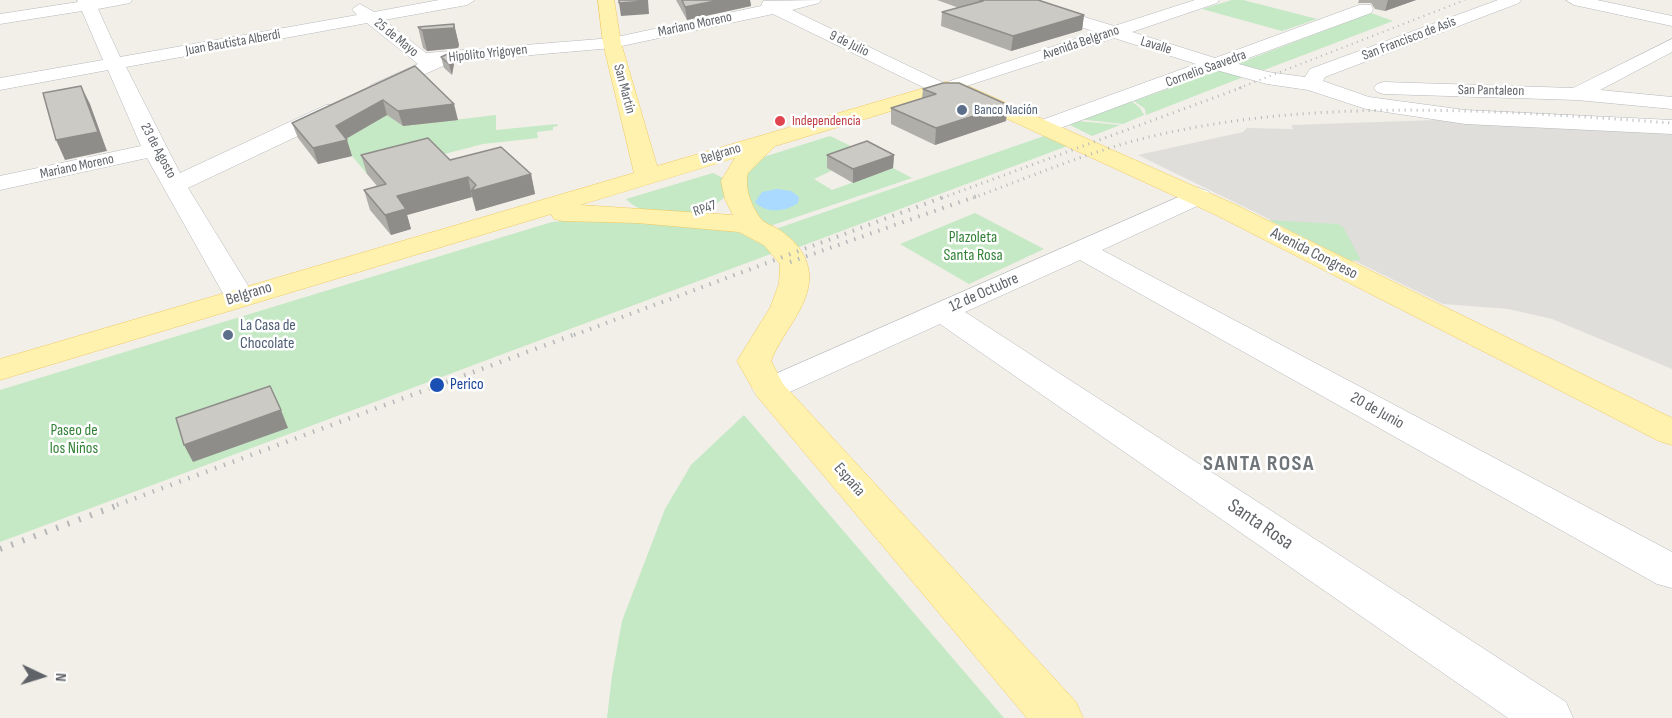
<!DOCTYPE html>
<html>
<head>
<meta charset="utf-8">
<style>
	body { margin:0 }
	#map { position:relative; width:1672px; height:718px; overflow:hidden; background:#f1efe8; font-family:"Sofia Sans Condensed",sans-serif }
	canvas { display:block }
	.north { position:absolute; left:12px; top:646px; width:60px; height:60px; -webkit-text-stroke:4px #fff; paint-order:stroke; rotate:94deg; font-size:16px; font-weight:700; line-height:24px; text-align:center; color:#5f6368 }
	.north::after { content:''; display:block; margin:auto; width:21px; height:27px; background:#5f6368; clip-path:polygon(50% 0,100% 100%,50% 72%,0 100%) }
</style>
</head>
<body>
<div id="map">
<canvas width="1672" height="718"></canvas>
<div class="north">N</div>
</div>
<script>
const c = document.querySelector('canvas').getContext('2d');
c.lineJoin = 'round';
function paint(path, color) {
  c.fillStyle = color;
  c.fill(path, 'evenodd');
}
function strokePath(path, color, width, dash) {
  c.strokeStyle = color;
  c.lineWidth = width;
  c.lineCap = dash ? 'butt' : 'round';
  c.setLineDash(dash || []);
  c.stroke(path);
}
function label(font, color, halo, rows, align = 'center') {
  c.font = font + ' "Sofia Sans Condensed",sans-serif';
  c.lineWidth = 5;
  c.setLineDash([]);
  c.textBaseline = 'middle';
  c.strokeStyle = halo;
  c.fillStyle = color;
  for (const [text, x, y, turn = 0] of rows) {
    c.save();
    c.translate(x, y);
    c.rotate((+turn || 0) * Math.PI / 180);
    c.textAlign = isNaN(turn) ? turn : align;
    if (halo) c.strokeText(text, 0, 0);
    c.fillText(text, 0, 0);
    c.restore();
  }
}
paint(new Path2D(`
	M1437,120L1672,132V369L1552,319L1508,309L1443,304L1138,155L1243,132L1247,128L1293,129L1291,125Z`), '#e0deda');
paint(new Path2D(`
	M1232,0H1243L1317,19L1282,31L1202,9Z
	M1371,13L1393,21L1264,70L1234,65Z
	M1223,69L1251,74L1146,115L1145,109L1134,101Z
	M1131,101L1140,108L1144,115L1123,124L1078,119Z
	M370,102L403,126L496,115V130L557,124L558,126L553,127V130L537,132L538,138L483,144L367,174L333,133Z
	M1078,121L1120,125L1092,136L1068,124Z
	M1047,135L1070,145L791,250L767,232Z
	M830,136L867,154L814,179L832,190L893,168L912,178L764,228L755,222L741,172L754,160Z
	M713,173L723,178L728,193C708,219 650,224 626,199Z
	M975,213L1044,249L969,284L900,244Z
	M582,219L731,228L776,252L0,542V390L552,222Z
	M1269,220L1338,224L1343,227L1361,260L1351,261Z
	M744,415L1004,718H607L612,676L622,621L665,509L691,465Z`), '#c5e8c5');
paint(new Path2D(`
	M777,189L791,191L799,197L798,203C786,212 766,214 755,202L762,192Z`), '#aadaff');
const minor = new Path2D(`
	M77,0H132L130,3L98,9L120,57L357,15L352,9L360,4L374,12L439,0H475L467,5L384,20L426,53L612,38L761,6L763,1L821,0L819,3L792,10L944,83L1096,32L1006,3L1004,0H1029L1114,26L1195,0H1219L1217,3L1132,32L1215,58L1359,5H1371L1373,9L1371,13L1235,63L1268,72L1305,77L1310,69L1498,0H1521L1519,3L1325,77L1323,81L1369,97L1465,110L1672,120V134L1465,124L1366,109L1308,90L1267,84L1216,70L1047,133L1039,131L1036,126L1039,121L1196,64L1114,38L939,95L773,14L612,48L452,62L378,95L371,93L368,89L371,85L418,64L367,23L126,67L180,173L326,105H342L345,110L342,115L188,188L255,297L251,303L240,306L229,303L225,297L147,158L0,190V176L141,146L108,70L0,90V78L103,60L82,11L0,24V14L78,2Z
	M1566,0H1597L1672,16V26L1574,5Z
	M1672,39V52L1600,90L1672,97V109L1577,100L1384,94L1377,92L1374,88L1377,84L1384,82L1573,88Z
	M1199,188L1208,191L1212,196L1208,201L1102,250L1672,552V588L1657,584L1080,260L965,312L1566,702L1573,718H1508L940,324L781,396L769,400L757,396L752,389L757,382Z`);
const major = new Path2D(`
	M598,0H614L621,43L657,166L945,82H959L1234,204L1672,418V445L1659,441L1216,215L951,93L775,146L748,173C744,188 752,208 762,220C766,224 773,226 778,229C797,241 811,259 809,282C806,311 781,334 771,361L783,384L1076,702L1083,718H1027L757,396L737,361L770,308L779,284L780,264L764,245L739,232L638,223L563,221L554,219L551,214L0,380V359L634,173L603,43ZM735,158L721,181L725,199L733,215L580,205Z`);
strokePath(minor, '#b5b8bc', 1);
strokePath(major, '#f2c960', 1);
paint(minor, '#fff');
paint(major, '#fff2af');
strokePath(new Path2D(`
	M1239,88L1465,0`), '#b6b7b8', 2, [1, 4.5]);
strokePath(new Path2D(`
	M942,198L1243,87
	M973,198C1035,175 1097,148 1162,134C1328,97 1504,111 1672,123`), '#b6b7b8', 3, [1, 5]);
strokePath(new Path2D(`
	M790,262L977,196
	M574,335L946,196`), '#b6b7b8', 4, [1.5, 7]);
strokePath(new Path2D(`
	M117,505L578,333`), '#b6b7b8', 4.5, [1.5, 8]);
strokePath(new Path2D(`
	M0,549L121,504`), '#b6b7b8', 6, [2, 10]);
paint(new Path2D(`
	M676,0H750L751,6L687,20Z
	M937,0H1038L1084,15L1082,30L1011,51L941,26L942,12L959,8Z
	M1359,0H1416L1385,11L1375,9L1371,3H1358Z
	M454,24L459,45L458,48L427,51L423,48L418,27Z
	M441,57L454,64L452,75L444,68Z
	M415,66L458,120L403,126L387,115L346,139L352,156L318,164L298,138L292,123Z
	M923,89L1006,121L935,145L891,124V108L922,98Z
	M361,155L450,160L531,174L535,194L476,211L472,197L407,215L411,229L391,235L370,210L364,190L377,186L367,174Z
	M827,155H894L893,168L853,183L827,168Z`), '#afaea9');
paint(new Path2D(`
	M648,0L649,14L621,16L619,3Z
	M720,0H750L751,6L687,20L685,7Z
	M1388,0H1416L1385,11Z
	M1084,15L1082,30L1011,51L1013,36Z
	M454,24L459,45L458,48L427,51L422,30Z
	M452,52L454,64L452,75L449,64Z
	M81,86L90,104L107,151L65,160L56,140Z
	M383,100L387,115L342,141L347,140L352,156L318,164L313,148L336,126Z
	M454,104L458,120L403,126L398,111Z
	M1008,105L1006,121L935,145L936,128Z
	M894,155L893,168L853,183V169Z
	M531,174L535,194L476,211L471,191Z
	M468,177L472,197L407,215L411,229L391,235L385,215L397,196Z
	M281,410L288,428L193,462L184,445Z`), '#8f8d8a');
const building = new Path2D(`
	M619,0H647V1L619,3Z
	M682,0H720L685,7Z
	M980,0H1038L1084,15L1013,36L942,12L983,1Z
	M454,24V28L422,30L418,27Z
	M452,52L449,64L441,57Z
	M415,66L454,104L398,111L383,100L336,126L347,140L313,148L292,123Z
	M943,83H959L1008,105L936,128L891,108L936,94L923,89Z
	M81,86L98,132L56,140L43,93Z
	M428,138L450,160L501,147L531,174L471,191L476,185L468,177L397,196L406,209L385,215L364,190L386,184L361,155Z
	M867,141L894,155L853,169L827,155Z
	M270,386L281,410L184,445L176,418Z`);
paint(building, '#cccac5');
strokePath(building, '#8f8d8a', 1.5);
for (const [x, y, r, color] of [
	[962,110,6,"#5c6f8a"],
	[780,121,6,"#e0444e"],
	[228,335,6,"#5c6f8a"],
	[437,385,8,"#1a4fb4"]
]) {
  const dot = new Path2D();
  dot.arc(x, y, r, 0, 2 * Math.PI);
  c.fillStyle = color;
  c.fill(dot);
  strokePath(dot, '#fff', 2);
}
label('14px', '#5f6368', '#fff', [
	["Mariano Moreno",695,25,-12],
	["25 de Mayo",396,38,39],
	["San Francisco de Asis",1409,39,-21],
	["Juan Bautista Alberdi",233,43,-10],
	["Avenida Belgrano",1081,43,-19],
	["9 de Julio",849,44,26],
	["Lavalle",1156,46,17],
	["Hipólito Yrigoyen",488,54,-6],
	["Cornelio Saavedra",1206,69,-20],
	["San Martín",624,89,75],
	["San Pantaleon",1491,91,1],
	["23 de Agosto",158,151,62],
	["Belgrano",721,154,-17],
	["Mariano Moreno",77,167,-12],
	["RP47",705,209,-19]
]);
label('14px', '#4e5e75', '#fff', [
	["Banco Nación",974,110]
], 'left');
label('14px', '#be3a42', '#fff', [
	["Independencia",792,121]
], 'left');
label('16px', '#348238', '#fff', [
	["Plazoleta",973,238],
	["Santa Rosa",973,256],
	["Paseo de",74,431],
	["los Niños",74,449]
]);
label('16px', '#5f6368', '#fff', [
	["Avenida Congreso",1314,254,27],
	["12 de Octubre",984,293,-24],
	["Belgrano",249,294,-17],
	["20 de Junio",1377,411,29],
	["España",849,480,49]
]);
label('16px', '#4e5e75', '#fff', [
	["La Casa de",240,326],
	["Chocolate",240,344]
], 'left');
label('16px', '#164399', '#fff', [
	["Perico",450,385]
], 'left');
label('20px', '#5f6368', '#fff', [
	["Santa Rosa",1260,525,34]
]);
c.letterSpacing = '1.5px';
label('bold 22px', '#70757a', '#fff', [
	["SANTA ROSA",1259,464]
]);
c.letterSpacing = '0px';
</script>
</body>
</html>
